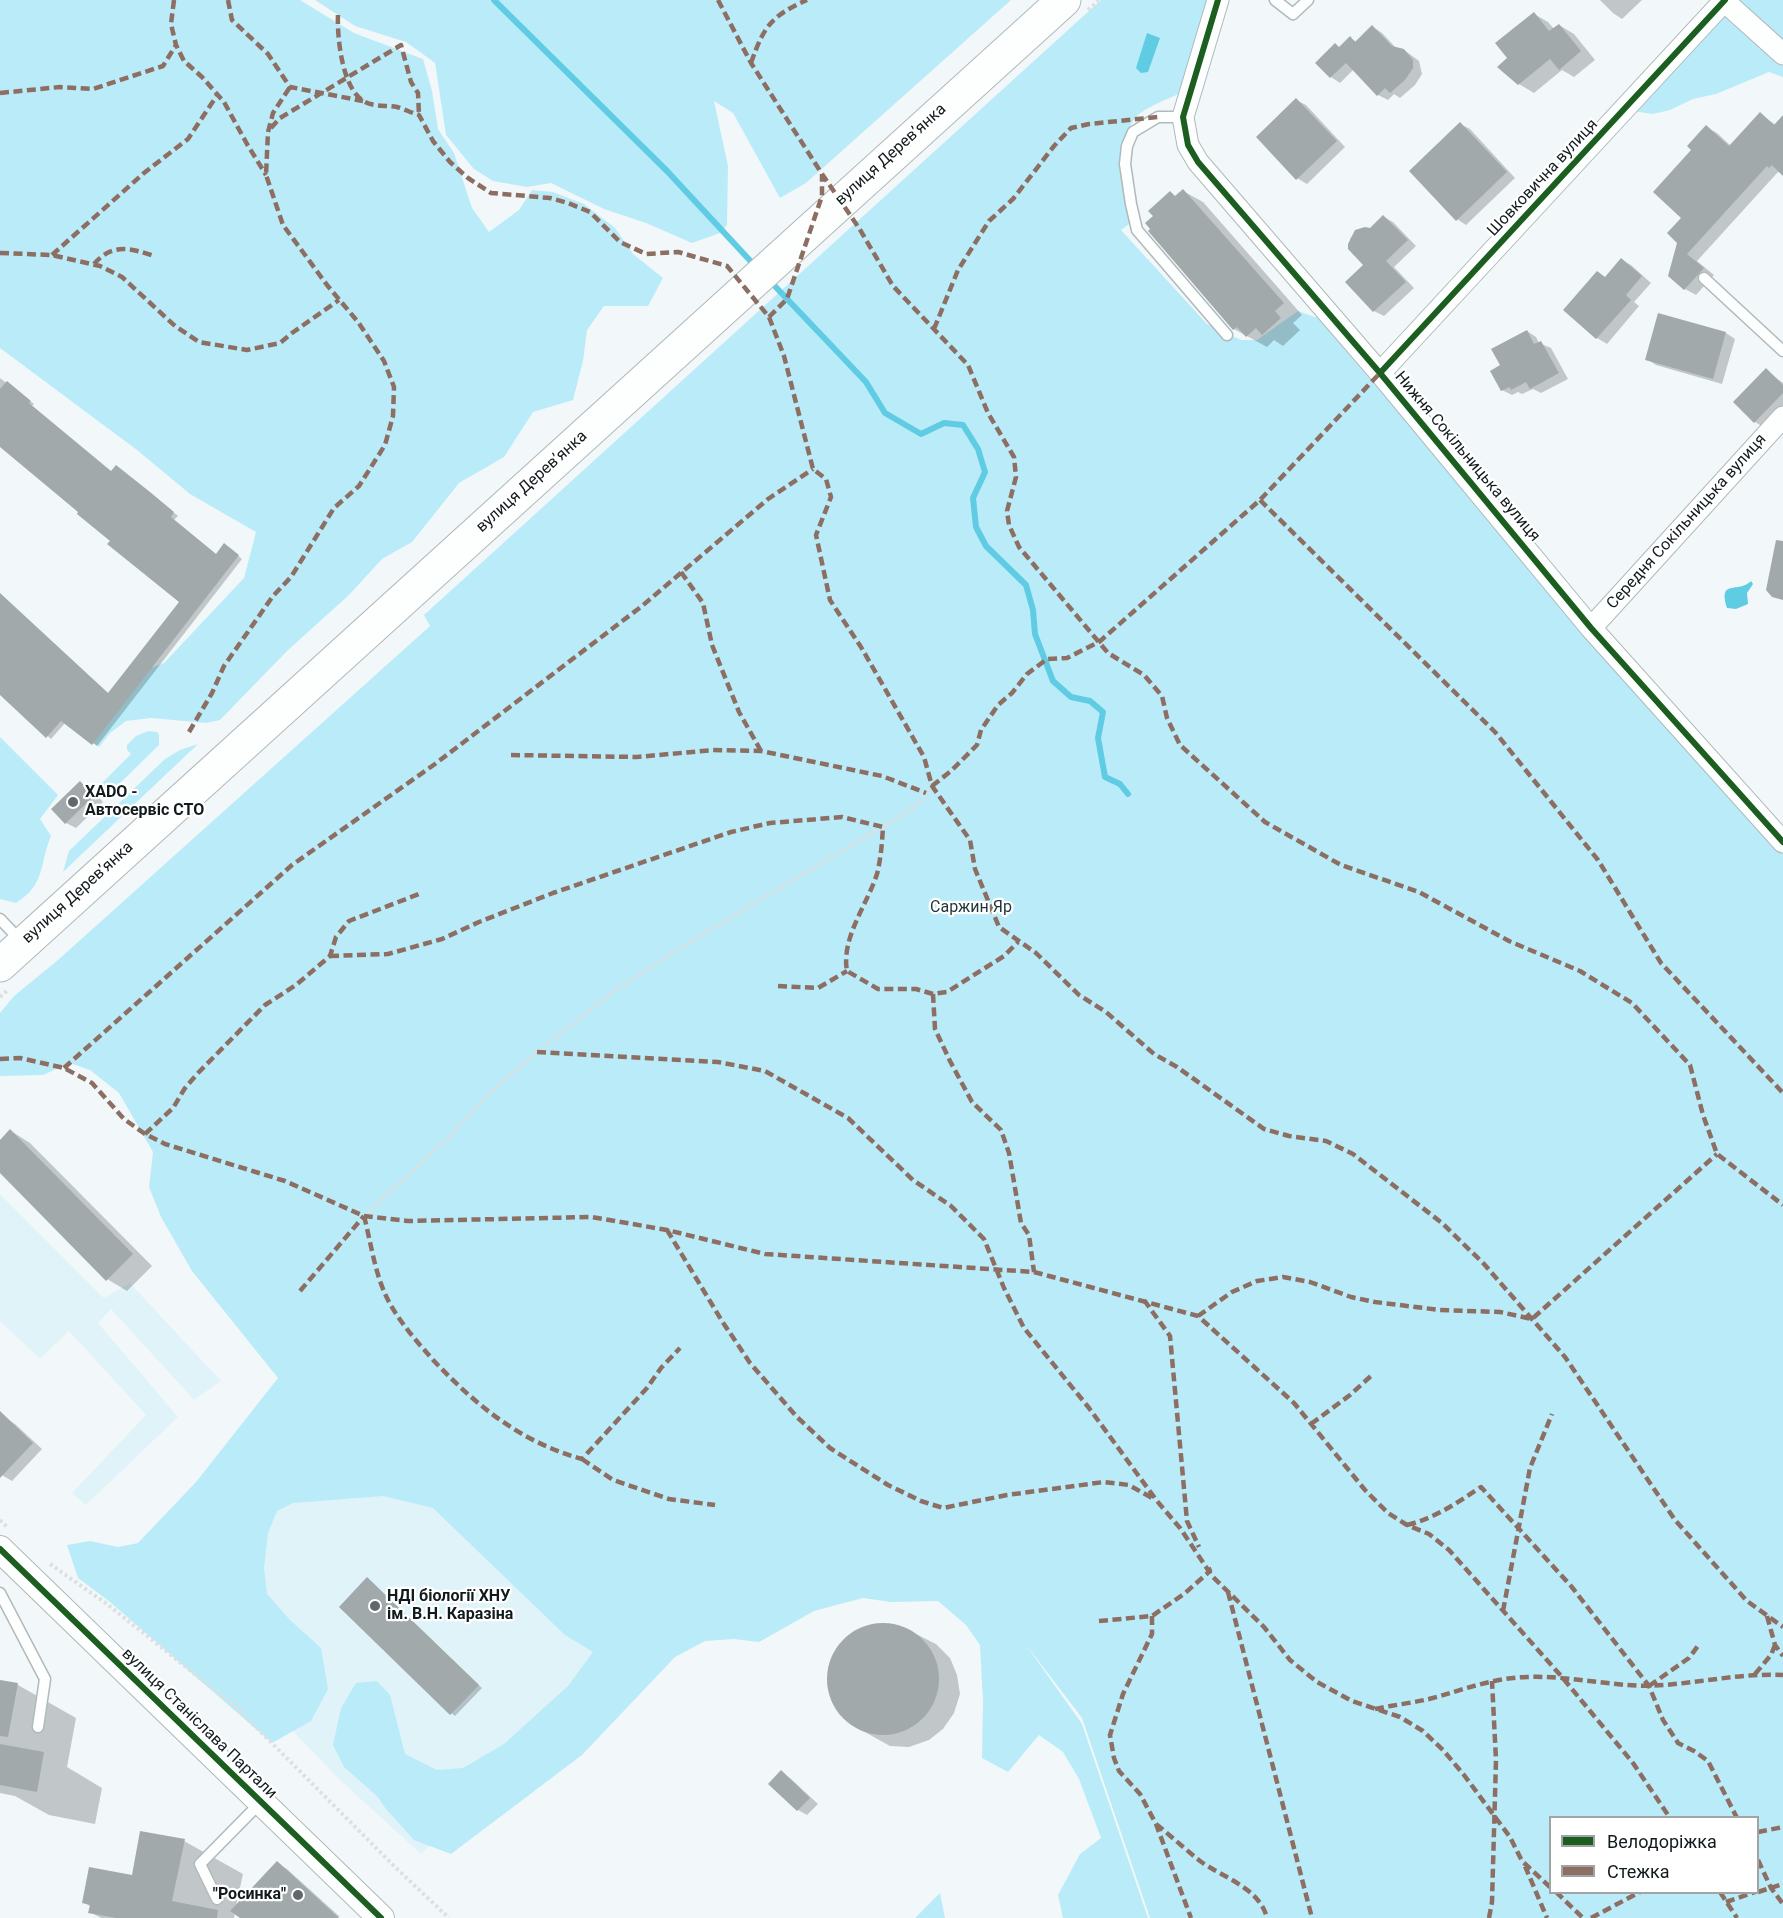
<!DOCTYPE html>
<html>
<head>
<meta charset="utf-8">
<style>
	body { margin:0 }
	#map { position:relative; width:1783px; height:1918px; overflow:hidden; background:#f2f8fa; font-family:Roboto,sans-serif }
	canvas { display:block }
	.legend { position:absolute; left:1549px; top:1816px; width:210px; height:78px; box-sizing:border-box; background:#fff; border:2px solid #a0a4a5; margin:0; padding:8px 10px; list-style:none; font-size:18px; color:#111b1e }
	.legend li { display:flex; align-items:center; gap:12px; height:30px }
	.legend b { width:30px; border:2px solid #a0a4a5 }
</style>
</head>
<body>
<div id="map">
<canvas width="1783" height="1918"></canvas>
<ul class="legend">
<li><b style="height:8px;background:#1b5e20"></b>Велодоріжка</li>
<li><b style="height:8px;background:#8d6e63"></b>Стежка</li>
</ul>
</div>
<script>
const c = document.querySelector('canvas').getContext('2d');
c.lineJoin = 'round';
function paint(path, color) {
  c.fillStyle = color;
  c.fill(path, 'evenodd');
}
function strokePath(path, color, width, dash) {
  c.strokeStyle = color;
  c.lineWidth = width;
  c.lineCap = dash ? 'butt' : 'round';
  c.setLineDash(dash || []);
  c.stroke(path);
}
function label(font, color, halo, rows, align = 'center') {
  c.font = font + ' Roboto,sans-serif';
  c.lineWidth = 4.5;
  c.setLineDash([]);
  c.textBaseline = 'middle';
  c.strokeStyle = halo;
  c.fillStyle = color;
  for (const [text, x, y, turn = 0] of rows) {
    c.save();
    c.translate(x, y);
    c.rotate((+turn || 0) * Math.PI / 180);
    c.textAlign = isNaN(turn) ? turn : align;
    if (halo) c.strokeText(text, 0, 0);
    c.fillText(text, 0, 0);
    c.restore();
  }
}
paint(new Path2D(`
	M0,1194L104,1298L130,1283L221,1381L194,1400L111,1309L98,1323L178,1417L86,1505L72,1493L146,1415L69,1331L40,1359L0,1321Z
	M311,1379L634,1649L421,1854L340,1780L160,1594Z`), '#e0f3f9');
paint(new Path2D(`
	M0,0H300L354,33L423,59L432,91L438,129L454,153L472,208L489,232L519,210L532,190L553,192L584,204L615,228L633,254L663,278L648,306H604L587,330L583,361L573,400L533,412L504,457L459,483L412,542L382,559L349,595L288,650L220,720L206,723L151,718L126,721L110,733L99,747L92,742L151,668L164,663L244,578L256,532L190,494L137,450L0,348Z
	M315,0H1011L806,183L780,198L733,113L714,101L728,166L727,225L720,233L692,243L646,223L604,209L551,183L527,187L493,181L474,169L446,135L435,63L406,42L355,26Z
	M1101,0H1211L1183,92C1170,98 1146,107 1137,116C1114,139 1129,192 1132,222L1121,230L1207,324L1241,340H1257L1298,311L1318,318L1531,569L1783,838V1918H1150L1082,1718L1024,1642L1082,1724L1148,1918H1063L1058,1895L1080,1854L1101,1838L1079,1779L1063,1752L1039,1735L1008,1772L982,1758L983,1701L980,1645L966,1625L938,1601L891,1602L863,1598L814,1611L759,1642L734,1639L705,1641L675,1657L582,1755L451,1854L414,1840L386,1809L377,1796L344,1767L333,1745L341,1708L356,1683L377,1681L390,1695L405,1754L437,1770L463,1768L504,1744L568,1686L593,1652L565,1635L433,1508L383,1496L293,1503L277,1511L268,1533L264,1567L267,1594L290,1620L321,1648L328,1689L311,1721L272,1743L110,1602L78,1578L67,1545L90,1541L118,1547L138,1543L196,1482L278,1378L192,1271L161,1217L149,1187L153,1152L119,1093L90,1070L70,1063L43,1075L0,1076V1013L14,996L58,960L430,626L424,615ZM1550,1818H1758V1892H1550Z
	M1735,0H1783V77L1769,72L1716,94L1693,99L1670,110L1653,114L1633,111Z
	M148,731L157,732L159,735V745L109,794L103,797L98,795L95,790L131,754L127,750V745L136,736Z
	M0,737L58,795L40,819L51,836C39,865 46,884 16,903L0,899Z
	M198,744L63,872L69,851L165,759L180,750Z
	M940,1893L945,1918H915Z`), '#baebf9');
paint(new Path2D(`
	M1147,33L1160,38L1148,72L1141,73L1136,68Z
	M1751,581L1753,584L1747,593L1748,604L1736,609L1727,608C1718,578 1738,594 1751,581Z`), '#5fcce3');
paint(new Path2D(`
	M1600,0H1642L1622,19L1613,13Z
	M1534,14L1548,22L1554,29L1559,25L1574,34L1595,60L1574,77L1562,70L1534,93L1519,84L1509,59Z
	M1373,27L1382,33L1397,49L1404,50L1419,61L1422,74L1415,85L1400,98L1394,94L1388,100L1378,95L1354,69L1340,83L1331,77L1340,48L1350,38L1357,42Z
	M1296,100L1306,105L1345,147L1307,184L1297,178Z
	M1760,114L1776,125L1783,118V172L1781,173L1778,172L1697,261L1714,275L1696,295L1685,289L1670,275L1683,218L1693,150L1706,127L1717,133L1731,146Z
	M1460,124L1470,129L1515,178L1466,225L1457,219Z
	M1183,191L1203,202L1302,315L1293,323L1300,330L1283,346L1274,340L1267,347L1234,329L1155,216L1170,193L1176,197Z
	M1384,217L1393,222L1416,246L1394,267L1414,288L1384,316L1374,311L1347,282L1365,265L1350,248V239L1356,231L1371,229Z
	M1622,260L1631,265L1651,283L1634,302L1639,306L1607,344L1597,338L1565,310L1597,273L1606,278Z
	M1527,331L1536,337L1539,343L1551,348L1568,379L1541,393L1533,389L1522,394L1518,392L1512,395L1502,390V366Z
	M1726,333L1735,339L1722,384L1656,365L1647,359Z
	M1766,370L1783,383V408L1765,428L1755,422L1735,402Z
	M0,378L34,404L32,406L112,473L154,496L178,516L174,520L217,555L229,548L242,559L97,746L66,722L51,739L0,693V594L109,694L181,602L0,439Z
	M80,783L90,788L103,802L76,828L66,823Z
	M11,1131L30,1143L152,1266L127,1291L107,1279L0,1171V1142Z
	M6,1418L15,1424L42,1449L12,1481L0,1474V1424Z
	M371,1582L482,1688L455,1716L451,1713Z
	M879,1624L898,1625L936,1644L950,1658L957,1675L960,1694L954,1713L943,1729L929,1740L909,1747L890,1746L852,1725L839,1713L831,1695L828,1675L833,1657L844,1641L861,1630Z
	M0,1681L18,1685L76,1718L67,1767L102,1788L95,1824L49,1815L15,1796L0,1793Z
	M781,1772L790,1778L818,1804L807,1815L798,1810Z
	M184,1841L243,1874L236,1906L277,1863L287,1869L340,1917L243,1918L235,1912L234,1918H101L90,1912L91,1907L84,1902L133,1877Z`), '#0003');
strokePath(new Path2D(`
	M494,0L667,171L756,267
	M770,281L866,382L885,413L921,434L944,423L963,425L978,449L985,472L973,498L976,527L986,546L1026,585L1033,610L1035,634L1053,681L1071,697L1090,701L1103,712L1098,738L1105,777L1120,784L1128,794`), '#5fcce3', 6);
paint(new Path2D(`
	M1534,12L1549,31L1559,24L1581,51L1559,70L1550,59L1518,85L1497,67L1507,58L1495,43Z
	M1372,25L1392,46L1404,49L1413,60V68L1405,80L1390,93L1385,88L1377,96L1346,63L1330,78L1315,63L1335,43L1339,47L1350,36L1355,42Z
	M1296,98L1337,141L1296,180L1256,137Z
	M1760,112L1774,125L1783,115V176L1772,165L1769,168L1767,166L1687,254L1704,268L1684,290L1668,276L1677,243L1667,233L1681,218L1653,192L1691,150L1687,146L1706,125L1729,146Z
	M1460,122L1507,172L1456,221L1409,171Z
	M1183,189L1284,303L1275,311L1281,318L1262,335L1256,328L1246,337L1237,327L1233,330L1148,231L1150,229L1145,223L1153,216L1148,211L1170,191L1175,196Z
	M1383,215L1408,240L1386,261L1406,282L1373,312L1345,282L1363,265L1348,249V244L1355,230L1365,227L1370,228Z
	M1621,258L1642,276L1626,295L1631,300L1596,339L1563,310L1597,271L1605,277Z
	M1658,313L1726,332L1713,379L1645,360Z
	M1527,330L1534,344L1541,341L1559,373L1530,389L1526,382L1511,390L1510,387L1501,391L1490,371L1500,365L1491,349Z
	M1766,368L1783,385V393L1754,423L1733,402Z
	M7,381L31,401L29,403L111,471L116,465L150,492L174,512L171,517L216,554L224,543L239,555L92,745L61,721L46,738L0,695V593L108,693L179,602L107,544L110,541L77,514L78,512L0,447V389Z
	M1776,540L1783,541V600L1772,597L1766,590Z
	M80,781L94,796L65,824L51,809Z
	M10,1129L133,1254L106,1281L0,1173V1140Z
	M0,1411L33,1443L0,1478Z
	M367,1577L479,1685L450,1715L339,1607Z
	M827 1679a56 56 0 1 1 112 0a56 56 0 1 1-112 0Z
	M0,1680L18,1683L8,1737L0,1736Z
	M0,1744L44,1752L37,1792L0,1785Z
	M781,1770L810,1798L797,1811L768,1784Z
	M140,1831L185,1839L172,1901L218,1910L217,1918H116L88,1913L90,1905L82,1903L89,1867L132,1875Z
	M277,1861L339,1918H240L230,1911Z`), '#a1a9ab');
const service = new Path2D(`
	M1275,0L1293,14L1308,0
	M1183,117H1158L1133,132L1127,146L1125,164L1131,204L1137,230L1227,335
	M1704,278L1783,351
	M0,919L21,941
	M0,1593L45,1679L38,1727
	M217,1899L200,1864L260,1803`);
const minor = new Path2D(`
	M1218,0L1183,117L1188,145L1198,162L1380,373L1591,628L1783,842
	M1724,1L1783,54
	M1380,373L1725,0
	M1591,628L1783,417`);
const tertiary = new Path2D(`
	M0,1549L381,1918`);
const primary = new Path2D(`
	M0,965L1064,0`);
strokePath(service, '#b1b9bb', 13);
strokePath(minor, '#b1b9bb', 23);
strokePath(tertiary, '#b1b9bb', 28);
strokePath(primary, '#b1b9bb', 35);
strokePath(new Path2D(`
	M1088,10L1099,0
	M0,997L8,990
	M364,1216L450,1136L484,1098L537,1052L614,991L693,940L914,808L932,786
	M0,1520L8,1528
	M50,1564L107,1604L236,1707L396,1868L449,1918`), '#dee0e0', 4, [3, 3]);
strokePath(service, '#fdfefe', 10);
strokePath(minor, '#fdfefe', 21);
strokePath(tertiary, '#fdfefe', 26);
strokePath(primary, '#fdfefe', 33);
strokePath(new Path2D(`
	M174,0L171,24L176,45L184,61L202,77L224,102L247,144L266,175
	M228,0L232,20L268,54L290,87L363,101
	M718,0L751,63L822,174L859,228L893,286L968,365L988,413L1014,457L1016,477L1007,511L1009,525L1019,547L1108,653L1144,675L1162,696L1167,718L1180,745L1265,822L1341,865L1419,892L1509,941L1580,971L1632,1003L1690,1065L1703,1115L1717,1154L1783,1205
	M338,15C337,37 342,90 365,102C375,107 386,105 397,107C404,109 412,113 419,115L433,141L450,162L468,178L491,193L550,198L568,203L590,212L620,242L646,254L678,252L727,266L769,317L784,356L813,469L826,479L831,497L816,535L830,600L861,647L912,736L924,757L932,786L970,840L975,869L999,927L1036,953L1079,995L1106,1012L1154,1054L1177,1067L1264,1129L1289,1136L1326,1141L1353,1154L1442,1223L1484,1264L1565,1357L1675,1520L1747,1601L1783,1627
	M751,63C764,26 771,16 807,0
	M0,93L60,87L93,89L163,66L176,45
	M271,128L280,118L401,45L411,82L418,93L419,115
	M0,253L52,255L100,266L122,277L175,326L199,342L247,350L280,343L292,333L339,300
	M52,255L144,173L188,139L218,94
	M94,264C112,243 131,248 154,256
	M769,317L787,299L822,196V174
	M934,329L958,270L989,221L1013,199L1054,146L1071,128L1089,124L1158,117
	M1260,500L1495,732L1598,860L1661,963L1783,1093
	M681,572L703,603L712,645L739,712L761,751
	M189,732L212,693L224,666L273,596L291,577L334,508L359,486L385,445L393,416L394,387L384,361L358,322L327,285L283,225L266,175L268,132L273,113L290,87
	M511,755L637,757L713,750L761,751L882,776L926,793
	M932,786L951,771L977,745L981,730L998,705L1012,693L1027,674L1047,659L1067,658L1099,642L1260,500L1380,373
	M330,956L388,954L442,939L479,922L553,893L731,832L770,823L842,817L883,827C882,843 881,858 877,874C867,905 841,938 847,971L878,989H916L933,994L947,992L1004,956L1018,942
	M778,986L818,988L847,971
	M933,994L935,1029L950,1061L972,1102L1001,1130L1009,1153L1021,1223L1029,1235L1034,1272
	M537,1052L718,1062L765,1071L848,1118L913,1180L951,1206L984,1239L1004,1288L1024,1328L1089,1408L1157,1501L1180,1528L1212,1576L1264,1627L1290,1660L1317,1682L1352,1701L1400,1717L1423,1731L1443,1750L1464,1775L1510,1837L1522,1861L1550,1887
	M0,1059L20,1058L64,1068L92,1083L124,1119L145,1134L165,1144L285,1181L364,1216L408,1221L592,1217L667,1230L765,1254L1034,1272L1198,1316L1294,1403L1365,1490L1388,1513L1407,1525L1429,1534L1449,1550L1562,1677L1633,1763L1670,1818
	M64,1068L292,865L435,764L642,606L768,499L813,469
	M145,1134L173,1108L185,1088L198,1073L265,1005L296,985L330,956L336,937L349,921L419,894
	M364,1216C371,1243 375,1275 388,1300C400,1323 418,1343 435,1362C478,1407 521,1442 582,1459L647,1388L661,1368L680,1348
	M667,1230L722,1321L750,1363L797,1417L830,1448L888,1485L921,1501L943,1508L1007,1495L1104,1482L1129,1485L1152,1498
	M300,1291L364,1216
	M1144,1300L1170,1336L1187,1521L1199,1547
	M1198,1316L1232,1292L1257,1281L1283,1277L1310,1282L1351,1297L1375,1302L1440,1310L1500,1312L1532,1319L1717,1154
	M1311,1424L1350,1395L1372,1375
	M582,1459L613,1480L669,1499L715,1505
	M1407,1525C1435,1518 1457,1503 1481,1487L1571,1586L1649,1686L1663,1720L1678,1743L1694,1751L1708,1761L1737,1818
	M1228,1592L1312,1918
	M1503,1611L1530,1468L1552,1414
	M1152,1616V1634L1123,1694L1110,1735L1114,1758L1119,1771L1140,1794L1156,1824L1191,1918
	M1767,1616L1775,1645L1783,1656
	M1099,1621L1152,1616L1184,1594L1210,1571L1208,1566
	M1755,1674L1771,1655L1775,1645
	M1649,1686L1689,1658L1700,1643
	M1375,1709C1393,1705 1412,1703 1429,1699C1463,1690 1492,1678 1527,1677C1573,1675 1619,1689 1664,1685C1704,1682 1743,1673 1783,1675
	M1156,1824C1171,1836 1185,1849 1200,1861C1222,1877 1260,1888 1267,1918
	M1758,1832L1783,1827
	M1758,1860L1771,1888L1783,1904
	M1525,1866L1547,1918
	M1556,1892L1583,1918
	M1720,1892L1737,1918
	M1758,1892L1783,1884
	M1726,1902L1755,1892
	M1489,1918L1492,1902L1496,1760L1492,1681
	M1591,1918L1640,1892`), '#8d6e63', 4.5, [9, 4.5]);
strokePath(new Path2D(`
	M1218,0L1183,117L1188,145L1198,162L1380,373L1591,628L1783,842
	M1380,373L1725,0
	M0,1549L381,1918`), '#1b5e20', 6);
for (const [x, y, r, color] of [
	[73,802,6,"#60686b"],
	[375,1606,6,"#60686b"],
	[298,1895,6,"#60686b"]
]) {
  const dot = new Path2D();
  dot.arc(x, y, r, 0, 2 * Math.PI);
  c.fillStyle = color;
  c.fill(dot);
  strokePath(dot, '#fff', 2);
}
label('16px', '#111b1e', '#fff', [
	["вулиця Дерев’янка",891,155,-42],
	["Шовковична вулиця",1543,178,-47],
	["Нижня Сокільницька вулиця",1467,457,50],
	["вулиця Дерев’янка",532,482,-42],
	["Середня Сокільницька вулиця",1687,522,-48],
	["вулиця Дерев’янка",78,893,-42],
	["вулиця Станіслава Партали",199,1724,44]
]);
label('bold 16px', '#111b1e', '#fff', [
	["XADO -",85,793],
	["Автосервіс СТО",85,811],
	["НДІ біології ХНУ",387,1597],
	["ім. В.Н. Каразіна",387,1615],
	["\"Росинка\"",286,1895,"right"]
], 'left');
label('16px', '#1d343a', '#fff', [
	["Саржин Яр",971,908]
]);
</script>
</body>
</html>
